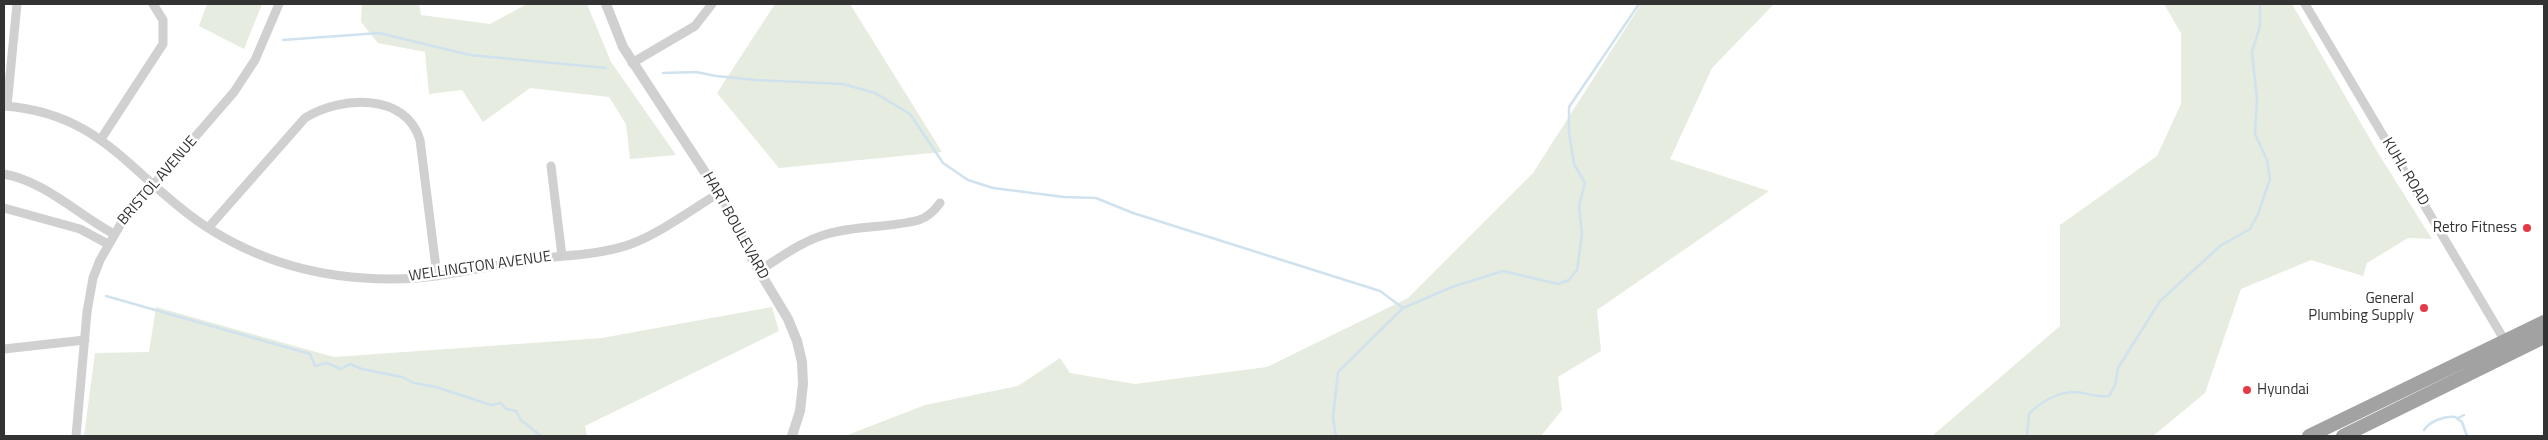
<!DOCTYPE html>
<html>
<head>
<meta charset="utf-8">
<style>
	body { margin:0 }
	#map { position:relative; width:2548px; height:440px; overflow:hidden; background:#fff; font-family:"Titillium Web",sans-serif }
	canvas { display:block }
	.frame { position:absolute; inset:0; border:5px solid #333; pointer-events:none }
</style>
</head>
<body>
<div id="map">
<canvas width="2548" height="440"></canvas>
<div class="frame"></div>
</div>
<script>
const c = document.querySelector('canvas').getContext('2d');
c.lineJoin = 'round';
function paint(path, color) {
  c.fillStyle = color;
  c.fill(path, 'evenodd');
}
function strokePath(path, color, width, dash) {
  c.strokeStyle = color;
  c.lineWidth = width;
  c.lineCap = dash ? 'butt' : 'round';
  c.setLineDash(dash || []);
  c.stroke(path);
}
function label(font, color, halo, rows, align = 'center') {
  c.font = font + ' "Titillium Web",sans-serif';
  c.lineWidth = 5;
  c.setLineDash([]);
  c.textBaseline = 'middle';
  c.strokeStyle = halo;
  c.fillStyle = color;
  for (const [text, x, y, turn = 0] of rows) {
    c.save();
    c.translate(x, y);
    c.rotate((+turn || 0) * Math.PI / 180);
    c.textAlign = isNaN(turn) ? turn : align;
    if (halo) c.strokeText(text, 0, 0);
    c.fillText(text, 0, 0);
    c.restore();
  }
}
paint(new Path2D(`
	M207,4H262L244,49L199,26Z
	M362,4H419L421,15L490,24L527,4H587L611,62L676,155L630,159L626,124L609,97L530,88L483,122L462,90L429,94L425,52L378,43L361,22Z
	M775,4H850L942,152L779,168L717,93Z
	M1641,4H1774L1712,68L1670,159L1769,191L1597,310L1601,351L1558,377L1562,410L1541,436H845L925,405L1018,386L1060,358L1070,373L1135,384L1267,367L1408,298L1533,173Z
	M2164,4H2292L2378,153L2432,239L2408,238L2367,263L2363,276L2311,260L2241,289L2205,393L2153,436H1932L2060,326V225L2157,156L2181,104V33Z
	M156,307L334,357L602,338L772,307L779,331L585,426L587,436H84L95,353L149,352Z`), '#e6ecdf');
strokePath(new Path2D(`
	M283,40L379,33L470,55L606,68
	M663,73L696,72L716,76L756,80L843,84L875,93L910,114L943,163L968,180L993,188L1064,197L1096,198L1133,213L1380,291L1403,308
	M106,296L310,354L315,366L327,363L341,369L350,364L362,369L402,377L414,383L436,387L491,405L501,403L506,409L516,411L521,420L541,436
	M2458,418L2464,415
	M2424,430C2430,421 2444,416 2455,417L2462,422L2467,436
	M1336,436L1333,417L1338,372L1403,308L1452,287L1503,271L1558,284L1569,280L1577,270L1582,234L1579,206L1585,183L1574,164L1569,133V107L1639,4
	M2027,436L2029,414C2040,402 2058,392 2074,392C2087,392 2092,398 2109,396L2115,385L2118,368L2160,301L2220,246L2250,229L2258,214L2270,179L2267,160L2255,134L2257,99L2252,52L2260,26V4`), '#cfe2ee', 2.5);
strokePath(new Path2D(`
	M2305,4L2505,341
	M632,63L695,26L712,4
	M4,106C102,113 130,175 202,224C266,267 341,283 418,278C454,275 490,266 526,260C560,255 598,256 631,244C662,232 691,210 719,193
	M7,106L17,4
	M101,139L163,44V20L153,4
	M551,166L562,256
	M4,174C46,182 77,214 114,234
	M4,208L80,229L108,244
	M208,228L305,118C340,96 406,92 420,140L437,276
	M759,271C781,257 802,241 827,234C857,225 889,228 919,220C928,217 935,210 940,203
	M4,349L85,340
	M76,436L87,312L93,278L100,260L123,220L234,92L255,60L279,4`), '#d0d0d0', 9);
strokePath(new Path2D(`
	M606,4L623,47L727,206L752,259L788,319L797,341L802,362L803,384L800,411L792,436`), '#d0d0d0', 10);
strokePath(new Path2D(`
	M2309,436L2544,322
	M2343,436L2544,337`), '#a2a2a2', 14);
for (const [x, y, r, color] of [
	[2527,228,5,"#e63946"],
	[2424,308,5,"#e63946"],
	[2247,390,5,"#e63946"]
]) {
  const dot = new Path2D();
  dot.arc(x, y, r, 0, 2 * Math.PI);
  c.fillStyle = color;
  c.fill(dot);
  strokePath(dot, '#fff', 2);
}
label('15px', '#333', '#fff', [
	["KUHL ROAD",2405,172,59],
	["BRISTOL AVENUE",158,181,-49],
	["HART BOULEVARD",735,226,61],
	["WELLINGTON AVENUE",480,267,-8]
]);
label('15px', '#333', '#fff', [
	["Retro Fitness",2517,228],
	["General",2414,299],
	["Plumbing Supply",2414,316],
	["Hyundai",2257,390,"left"]
], 'right');
</script>
</body>
</html>
